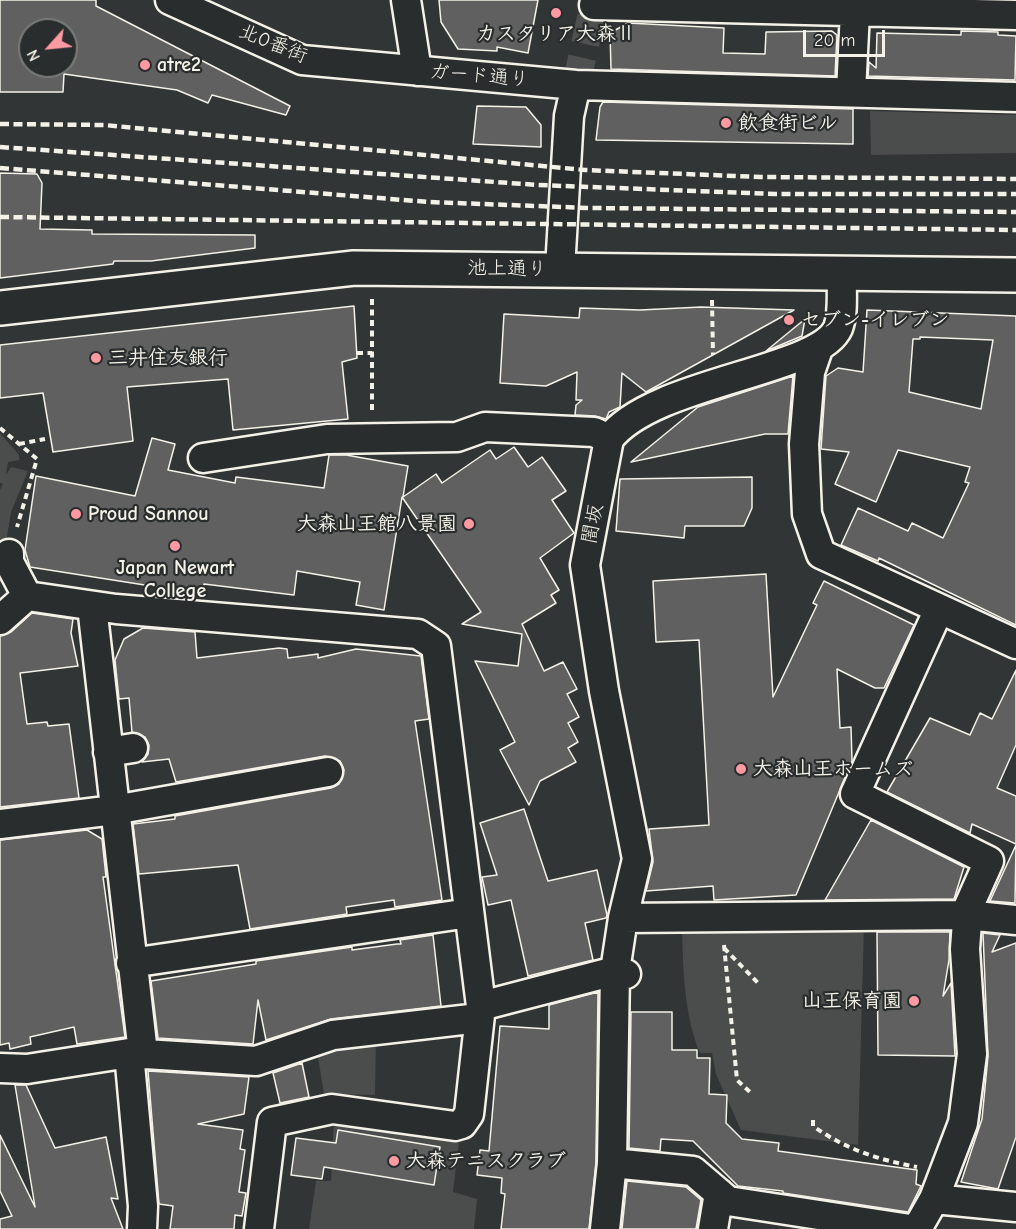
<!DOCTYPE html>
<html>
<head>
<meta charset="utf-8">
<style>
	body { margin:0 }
	#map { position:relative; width:1016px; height:1229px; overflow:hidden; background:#323535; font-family:"Comic Neue",sans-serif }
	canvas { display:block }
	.north { position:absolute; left:18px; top:18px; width:60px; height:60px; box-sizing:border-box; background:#2a2d2e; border:2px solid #7b7b78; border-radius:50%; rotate:243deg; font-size:16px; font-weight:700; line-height:24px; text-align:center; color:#f4f1e8 }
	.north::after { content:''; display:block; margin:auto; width:21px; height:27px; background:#ff9aa2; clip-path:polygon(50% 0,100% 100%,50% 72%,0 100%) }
	.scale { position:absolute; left:803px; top:30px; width:82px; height:27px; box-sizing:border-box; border:3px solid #f4f1e8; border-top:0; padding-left:8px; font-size:18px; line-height:21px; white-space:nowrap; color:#f4f1e8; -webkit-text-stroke:4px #2a2d2e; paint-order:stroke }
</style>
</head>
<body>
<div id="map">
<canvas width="1016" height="1229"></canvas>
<div class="north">N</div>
<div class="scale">20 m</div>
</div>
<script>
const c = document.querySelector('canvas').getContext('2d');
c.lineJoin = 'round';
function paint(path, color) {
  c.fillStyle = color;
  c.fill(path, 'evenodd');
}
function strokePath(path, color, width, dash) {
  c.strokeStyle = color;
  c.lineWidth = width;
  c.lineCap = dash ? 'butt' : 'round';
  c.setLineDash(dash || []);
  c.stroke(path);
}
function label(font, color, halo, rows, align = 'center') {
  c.font = font + ' "Comic Neue","Klee One",sans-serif';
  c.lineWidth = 4.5;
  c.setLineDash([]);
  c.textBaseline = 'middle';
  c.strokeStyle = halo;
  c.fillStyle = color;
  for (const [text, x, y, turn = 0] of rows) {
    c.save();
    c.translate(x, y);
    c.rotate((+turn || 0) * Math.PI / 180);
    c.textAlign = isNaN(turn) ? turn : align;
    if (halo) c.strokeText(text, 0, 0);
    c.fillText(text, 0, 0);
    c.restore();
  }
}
paint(new Path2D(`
	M870,111L1016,115V153L871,155Z
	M0,433L19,455V460L8,462L6,475L11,467L28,471L11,512L5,548L0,547V490L3,484L0,483Z
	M864,925L858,1145L741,1130L716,1074L712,1053H700C684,1014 683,970 682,928Z
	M376,1037L375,1095L324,1094L317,1051Z
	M334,1119L459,1141L453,1192L477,1199L474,1229H309L316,1181H331Z`), '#4b4d4c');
const building = new Path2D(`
	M0,0H96V6L290,106L286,115L212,95L208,103L177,90L64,74L63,92H0ZM30,30H66V66H30Z
	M439,0H538L528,53L497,47V51L458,49L441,22Z
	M628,23L724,28L723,53L765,54L766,32L832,31L837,35L835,76L611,69L610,33Z
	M961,31L998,32V35L1016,36L1015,80L868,76L869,62L876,68L877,33L961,35Z
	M603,102L853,109V144L596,140L600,107Z
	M477,106L526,107L541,125V147L473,144Z
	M0,173L37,174L42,183L40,229L92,230V234L255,235V248L151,261H114L113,264L0,278Z
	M354,306L357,358L342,362L348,419L233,430L228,379L127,387L133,441L53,452L43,393L0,398V345Z
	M701,307L794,310L646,392L622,373L620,407L609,412L606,419L595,416L575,415L576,405L582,400H576L577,372L546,386L500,383L504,314L579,318L580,308L640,310Z
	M867,310L1016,316V625L879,558L878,561L841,545L858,508L908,531L912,523L943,538L969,483L965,482L970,467L898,450L876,502L835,484L849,452L821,449L826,376L838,368L863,372ZM920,337L993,340L981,409L909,392L913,339H920Z
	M805,319L802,336L766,351Z
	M793,376L788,434H765L631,462L698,407Z
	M152,438L175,444L168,470L235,483L236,477L324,488L329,455H346L408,466L403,497L436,474L442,483L490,450L496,459L514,447L528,467L542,457L566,491L552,500L574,533L540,558L559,590L551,595L556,603L522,624L544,671L563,662L577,689L567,694L579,717L568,723L578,742L568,748L576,762L540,781L529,805L500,750L515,742L475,661L518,666L522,634L462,624L481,612L402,497L384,610L356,605L360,582L297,571L294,595L204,584L202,594L30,567L25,550L36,476L135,496Z
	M752,477V508L744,526H685L684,538L616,531L620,479Z
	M766,574L773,697L817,605L813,603L824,581L914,625L884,688H875L837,669L840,728L851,727L852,761L796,895L714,900L713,886L646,891L653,862L649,829L709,825L699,640L656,642L653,581Z
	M32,613L73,619L71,633L78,666L20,673L27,724L47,722L48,726L69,724L79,798L0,807V636L11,632Z
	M143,628L195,632L197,658L279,648L287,649L288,658L318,654V658L356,649L421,656L429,719L415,721L442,900L395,907L394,900L366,904L346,907L347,914L250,929L238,865L139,874L133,824L175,819V816L331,788L339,784L344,770L340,761L325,756L176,782L169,759L142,762L148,754L149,745L145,737L132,732L129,698L119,699L115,660L124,639Z
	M1016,670V745L997,788L1016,796V844L972,824L970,833L887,792L930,718L970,735L980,713L992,719Z
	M524,809L548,881L597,870L607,915L606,918L585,923L593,960L528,976L511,900L488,905L482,877L497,875L480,823Z
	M871,820L964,867L954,899L825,900Z
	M87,830L102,839L106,877H103L125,1037L77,1044L74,1027L30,1037L31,1044L10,1049L9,1043L0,1045V840Z
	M1016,845L1015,903L990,901Z
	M877,932H950L949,960L943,996L951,983L955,1056L878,1055Z
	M983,933L1000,935L992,952L1016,943V1137L998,1189L961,1182L982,1119L988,1056Z
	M433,935L441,1006L331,1019L266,1040L258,1000L253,1044L158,1038L151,981L256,964V961L352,947V950L397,944H401L400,940Z
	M598,992L596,1162L589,1229H501L505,1194L501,1193L502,1178L477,1175L480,1150L489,1151L500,1026L549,1029V1005Z
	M631,1012H672V1050H697V1058H710L709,1094L727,1095L726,1123L742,1139L779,1143L778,1151L917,1170L916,1184L921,1186L908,1212L783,1193V1191L738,1186L693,1141L661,1139L660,1151L629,1148Z
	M302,1063L309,1097L280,1103L273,1073Z
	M148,1071L249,1077L244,1114L198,1124L243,1130L240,1149L245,1150L239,1192L246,1193L242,1216L235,1215L234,1229H170L173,1206L159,1204Z
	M15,1085H26L55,1148L106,1137L118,1199L111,1198L123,1229H0V1219L12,1216L0,1191V1135L35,1207Z
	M338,1130L440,1147L434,1185L324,1167L322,1179L291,1175L296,1138L336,1143Z
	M627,1181L686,1187L701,1200L696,1229H622Z`);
paint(building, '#5f605f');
strokePath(building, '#f4f1e8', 1.5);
strokePath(new Path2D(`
	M576,85L595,0`), '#4f5150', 28, [28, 14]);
const minor = new Path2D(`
	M170,0L302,60L576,85L1016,97
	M406,0L417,71
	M594,5L1016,15
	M851,92L855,12
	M560,269L569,116L576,85
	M818,349L810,372L804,444L807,514L821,554L1016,644
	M203,458L327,439L457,437L485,427L594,432L609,439
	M9,554V562L27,596L116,609L418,634L436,646L481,1006L469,1114L462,1124L455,1126L332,1109L272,1122L259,1229
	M92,606L143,1053
	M0,620L27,596
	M108,752L133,748
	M0,824L114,810L328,772
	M623,918L967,915L1016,920
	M131,963L469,913
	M481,1006L615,971L626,974
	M129,1053L143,1206L142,1229
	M0,1068L27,1069L129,1053L256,1061L333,1035L479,1018
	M612,1163L693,1171L728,1201L910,1229
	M934,1199L1016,1207
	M605,1229L612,1163L615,971L623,918L637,859L604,691L585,565L609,439C653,381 819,372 838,328C844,313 841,290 842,273
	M713,1229L719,1193
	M917,1229L934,1199L963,1123L972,1054L965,949L968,908L989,861L855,794L939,609`);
const major = new Path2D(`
	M0,308L354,268L1016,275`);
strokePath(minor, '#f4f1e8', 33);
strokePath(major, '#f4f1e8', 38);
strokePath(new Path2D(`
	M372,299V411
	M712,300L713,355
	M357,353H372
	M0,428L37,459L17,527
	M19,444L45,439
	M724,945L737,1080L751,1093
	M724,948L759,984
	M813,1120V1126C845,1149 879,1160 917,1167`), '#f4f1e8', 4, [6, 4.5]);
strokePath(minor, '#2a2d2e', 28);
strokePath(major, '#2a2d2e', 33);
strokePath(new Path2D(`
	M0,124L104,125L585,170L761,177L1016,179
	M0,147L538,185L775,194H1016
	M0,168L429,202L589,208L1016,212
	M0,217L1016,230`), '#f4f1e8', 4.5, [9, 4.5]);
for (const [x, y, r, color] of [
	[556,13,6,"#ff9aa2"],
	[145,65,6,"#ff9aa2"],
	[726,123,6,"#ff9aa2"],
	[789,320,6,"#ff9aa2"],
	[96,358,6,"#ff9aa2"],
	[76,514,6,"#ff9aa2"],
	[469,524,6,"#ff9aa2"],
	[175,546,6,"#ff9aa2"],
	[741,769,6,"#ff9aa2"],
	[914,1001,6,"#ff9aa2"],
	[394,1161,6,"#ff9aa2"]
]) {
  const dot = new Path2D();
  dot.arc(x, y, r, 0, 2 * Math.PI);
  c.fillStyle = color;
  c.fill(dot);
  strokePath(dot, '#2a2d2e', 2);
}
label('bold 20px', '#f4f1e8', '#2a2d2e', [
	["カスタリア大森Ⅱ",556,34,"center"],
	["atre2",157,65],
	["飲食街ビル",738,123],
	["セブン-イレブン",801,320],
	["三井住友銀行",108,358],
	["Proud Sannou",88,514],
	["大森山王館八景園",457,524,"right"],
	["Japan Newart",175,568,"center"],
	["College",175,591,"center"],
	["大森山王ホームズ",753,769],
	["山王保育園",902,1001,"right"],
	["大森テニスクラブ",406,1161]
], 'left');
label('20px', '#f4f1e8', '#2a2d2e', [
	["北0番街",273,44,22],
	["ガード通り",479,76,5],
	["池上通り",507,269,1],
	["闇坂",593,524,-79]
]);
</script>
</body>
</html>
